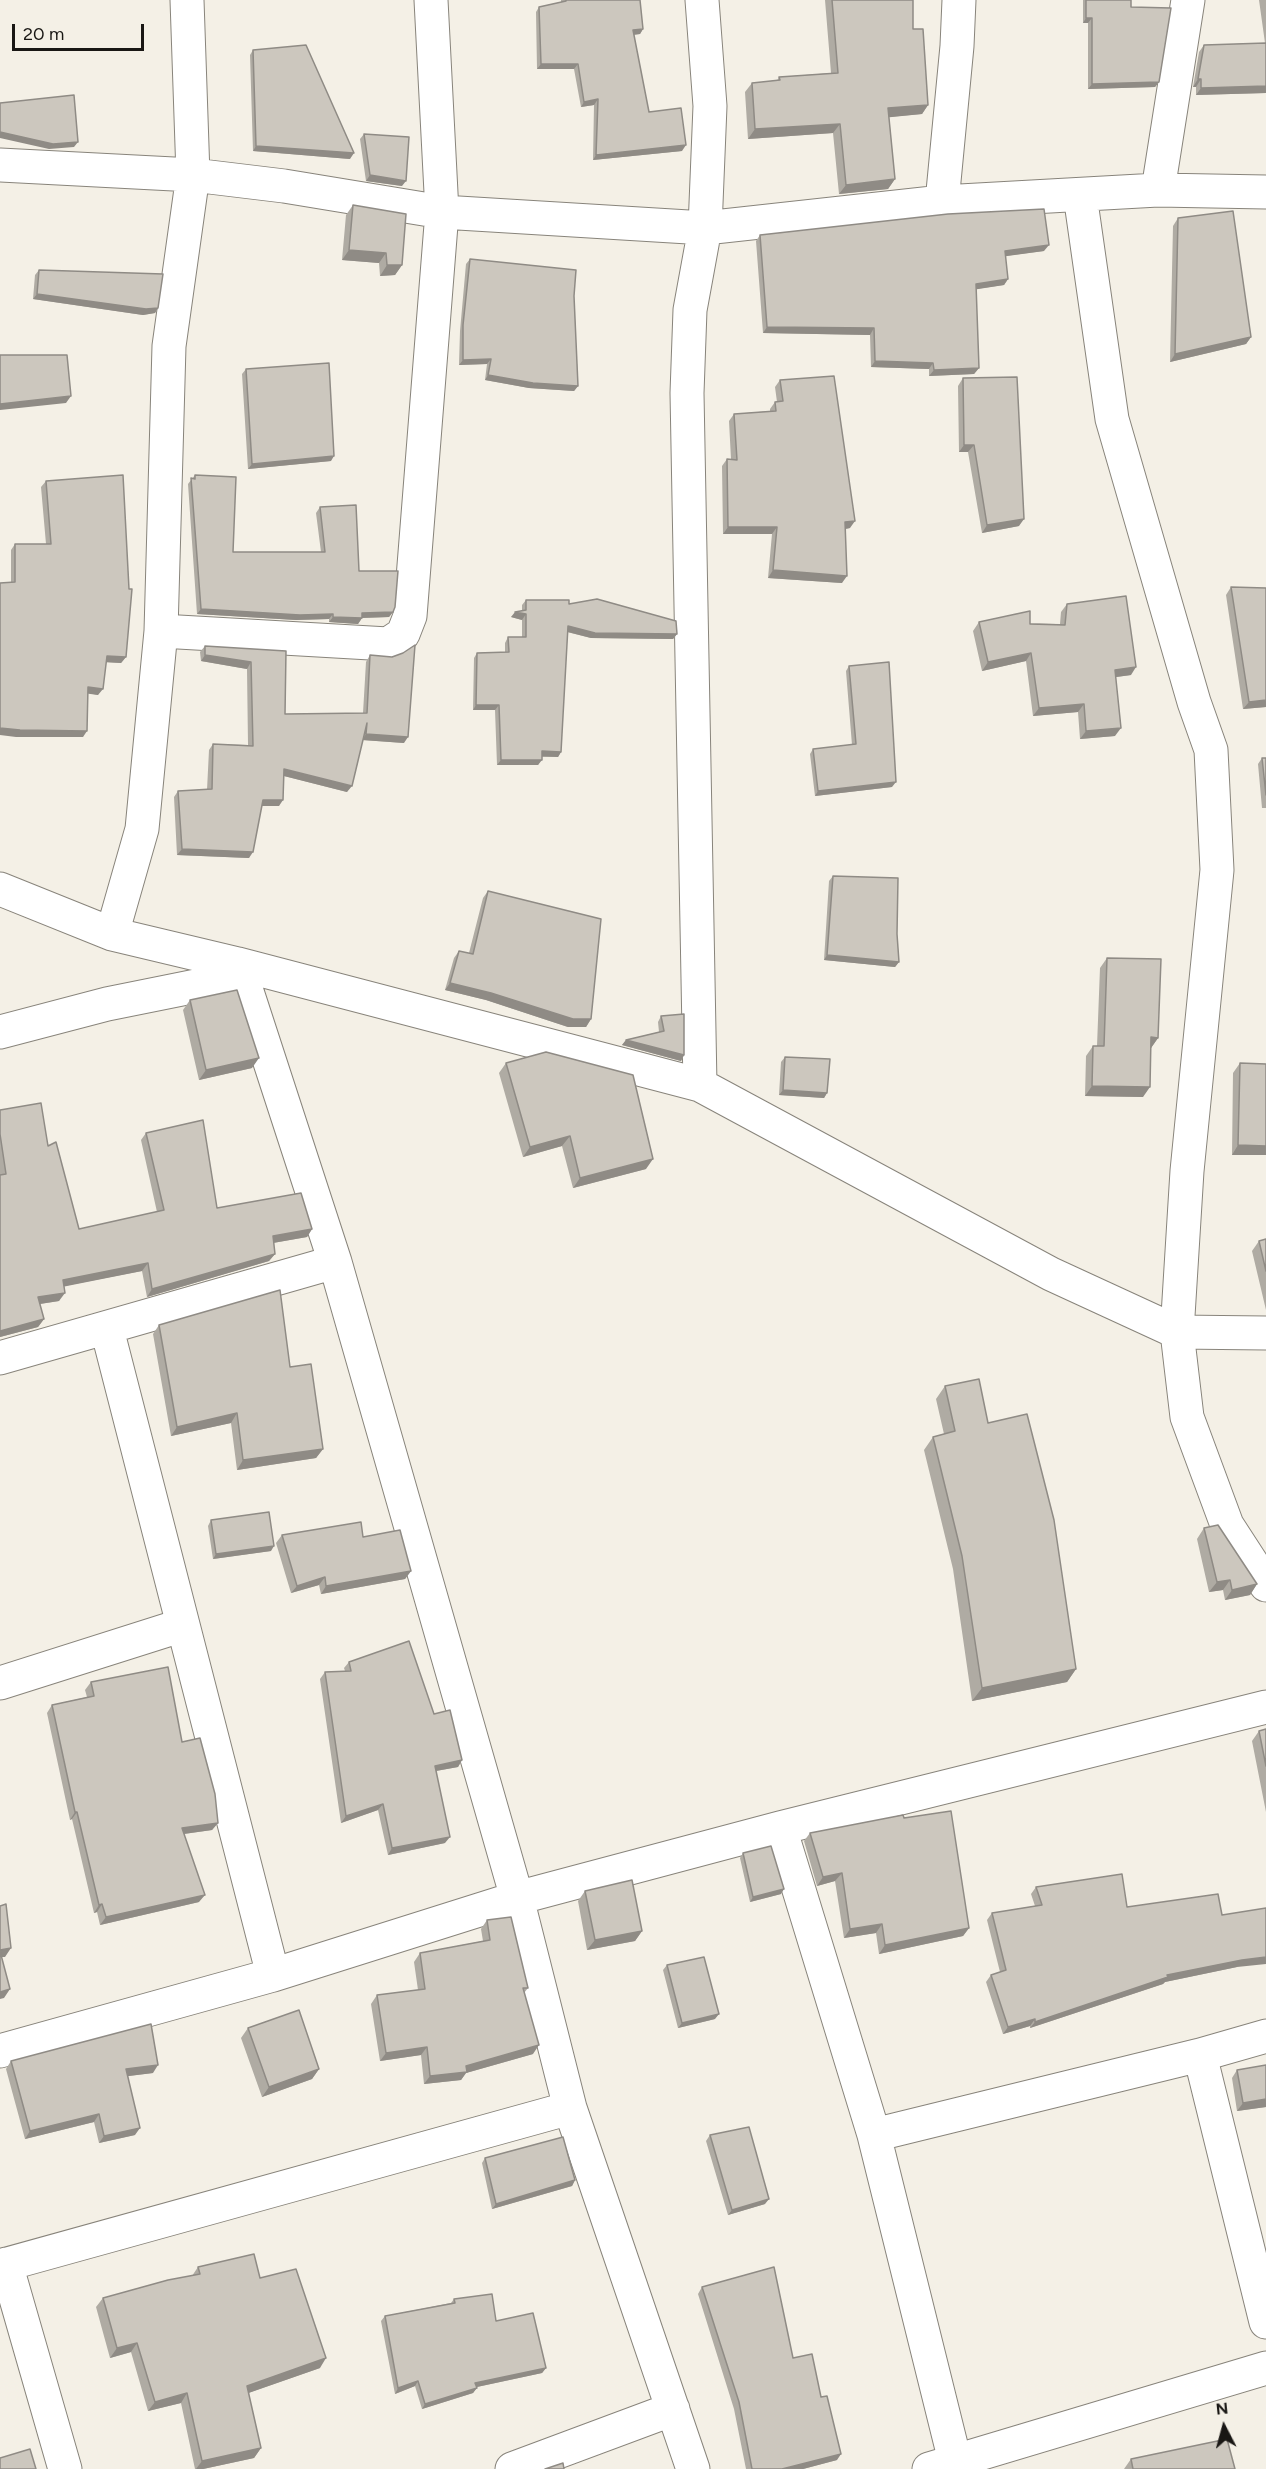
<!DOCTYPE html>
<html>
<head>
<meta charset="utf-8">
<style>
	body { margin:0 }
	#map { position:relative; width:1266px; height:2469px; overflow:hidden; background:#f4f0e6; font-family:Figtree,sans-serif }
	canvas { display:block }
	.north { position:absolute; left:1194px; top:2397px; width:60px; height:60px; -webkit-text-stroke:4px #f4f0e6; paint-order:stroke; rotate:354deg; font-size:16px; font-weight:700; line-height:24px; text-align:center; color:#191714 }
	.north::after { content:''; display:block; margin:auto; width:21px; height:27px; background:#191714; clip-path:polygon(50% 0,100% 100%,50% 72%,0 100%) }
	.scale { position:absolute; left:12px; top:24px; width:132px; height:27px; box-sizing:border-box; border:3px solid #191714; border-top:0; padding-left:8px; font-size:18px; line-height:21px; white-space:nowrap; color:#191714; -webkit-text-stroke:4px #f4f0e6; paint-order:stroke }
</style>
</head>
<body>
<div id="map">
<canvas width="1266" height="2469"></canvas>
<div class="north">N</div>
<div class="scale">20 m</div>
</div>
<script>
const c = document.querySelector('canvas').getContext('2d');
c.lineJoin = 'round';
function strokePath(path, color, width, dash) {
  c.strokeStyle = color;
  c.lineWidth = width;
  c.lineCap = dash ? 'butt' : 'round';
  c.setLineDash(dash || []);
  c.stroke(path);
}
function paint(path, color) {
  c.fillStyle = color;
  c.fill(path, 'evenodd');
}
const minor = new Path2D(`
	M0,165L193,175L284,186L442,212L705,228L942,202L1158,190L1266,192
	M1158,190L1188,0
	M1080,195L1112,419L1194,702L1211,750L1217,870L1187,1171L1177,1332L1187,1417L1227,1525L1266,1585
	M942,202L957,46L959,0
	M161,631L169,346L193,175L187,0
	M0,889L112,934L238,964L700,1085L687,393L690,310L705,228L710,106L702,0
	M112,934L142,829L161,631L388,644L403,634L410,616L442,212L431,0
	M238,964L335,1262L517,1898L570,2108L693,2469
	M0,1032L107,1004L241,977
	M700,1085L1051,1274L1177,1332L1266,1333
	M107,1329L273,1975
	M0,1358L335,1262
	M0,1683L183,1625
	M780,1828L874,2135L955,2461
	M0,2051L273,1975L517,1898L780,1828L1266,1707
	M1200,2055L1266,2322
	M874,2135L1200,2055L1266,2036
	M6,2264L65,2469
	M0,2266L570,2108
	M512,2469L673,2409
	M929,2469L1266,2368`);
strokePath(minor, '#88847b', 35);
strokePath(minor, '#fff', 33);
paint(new Path2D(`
	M561,0H640L643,29L640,34L634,35L649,112L682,151L593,160L594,105L581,107L574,69H537L536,12L539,7L561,2Z
	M825,0H913V29L928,105L922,114L889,117L895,179L888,189L839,194L833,133L748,139L745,92L752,83L777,81L779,77L831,73Z
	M1083,0H1131V7L1159,82L1155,87L1088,89V23H1083Z
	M1259,0H1266V93L1196,95V87H1193L1199,52L1204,45L1265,43Z
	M253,50L350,159L253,151L250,55Z
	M364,134L402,186L366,181L360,139Z
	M353,205L402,265L395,275L380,276L379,263L342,260L346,215Z
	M1178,218L1251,337L1246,344L1170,362L1173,226Z
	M760,235L1044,251L1005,256L1008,279L1004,285L976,289L979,368L974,374L929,376V369L871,367L870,335L763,333L756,241Z
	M470,259L574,296L578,386L574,391L529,388L485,380L487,364L459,365L460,331L466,264Z
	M39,270L158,308L155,313L143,315L33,299L35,275Z
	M246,369L331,461L248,469L242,374Z
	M963,378L1019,526L982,533L968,452H959L958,386Z
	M780,380L850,528L845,529L842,583L768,578L772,534H723L722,466L727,459H731L729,421L734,414L770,411V409L775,402H777L775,387Z
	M195,475L233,552H321L316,513L320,507L359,571L393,612L389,617L362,618L358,624L329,622V619L296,620L197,614L188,484Z
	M46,481L126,657L121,663L106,662L98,695L88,693L83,737H16L11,582V550L15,544H46L41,487Z
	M1231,587L1266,707L1243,709L1226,595Z
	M526,600L569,604L677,634L673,639L591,638L567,632L561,752L558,757H542L538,765H497L495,710H473L474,658L477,653L505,652V643L508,637H522V620L511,617L522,610V605Z
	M1067,604L1131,675L1116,677L1115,736L1080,739L1078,712L1033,716L1026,661L982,671L973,631L979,622L1060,624L1061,612Z
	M205,646L286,651L285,714L363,713L366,662L370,655L404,743L363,740L347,792L284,776L279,806H262L249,858L177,855L174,797L178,791L207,790L209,750L213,744L248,745L247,669L201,661L200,652Z
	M849,666L892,787L815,796L810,754L813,749L852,745L846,671Z
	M1262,758H1266V808H1262L1258,764Z
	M833,876L897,934L899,962L895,967L824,960L829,881Z
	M488,891L591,1019L586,1027H568L486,1000L445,990L454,958L459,951L469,953L483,898Z
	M1107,958L1158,1038L1151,1048H1150L1143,1097L1085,1096L1086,1056L1093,1046H1097L1100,968Z
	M190,1000L252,1068L199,1080L183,1010Z
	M661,1016L684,1055L681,1061L622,1045L626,1040L659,1032L658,1022Z
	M785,1057L827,1093L824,1098L779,1095L781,1062Z
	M506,1063L646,1169L573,1188L562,1146L523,1157L499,1073Z
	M1240,1063L1266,1064V1157V1155H1232L1233,1073Z
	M0,1110L48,1146L79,1229L157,1212L141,1140L146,1133L217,1208L312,1229L307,1237L273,1243L275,1254L269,1261L147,1297L142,1271L64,1286L59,1301L40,1304L44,1319L38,1327L0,1337Z
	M1266,1239V1310L1252,1251L1259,1241Z
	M159,1325L290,1367L323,1449L316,1458L237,1470L231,1423L171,1436L153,1334Z
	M945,1386L988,1423L1076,1669L1067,1682L972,1701L953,1569L924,1450L933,1437L944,1434L936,1399Z
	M211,1520L271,1551L213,1559L208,1526Z
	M1204,1528L1257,1584L1250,1595L1225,1600L1223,1590L1209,1592L1197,1539Z
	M282,1535L363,1537L411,1571L405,1579L321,1594L319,1585L291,1593L276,1543Z
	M349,1662L434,1714L462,1760L458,1767L436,1771L445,1843L388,1855L378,1810L341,1823L320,1679L325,1672L345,1671L344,1668Z
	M91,1682L182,1742L218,1823L212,1830L184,1834L199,1902L100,1925L97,1912L94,1913L72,1819L70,1820L47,1713L52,1705L87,1697L85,1690Z
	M1266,1729V1812L1252,1741L1259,1731Z
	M904,1818L969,1928L963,1936L879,1954L876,1933L844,1938L835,1881L817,1886L804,1841L810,1833Z
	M743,1853L781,1894L750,1902L740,1858Z
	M1036,1887L1127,1907L1222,1915L1237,1967L1165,1982L1163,1984L1030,2028V2026L1003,2034L986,1982L991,1975L1000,1972L987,1920L992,1913L1035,1906L1031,1894Z
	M585,1891L642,1931L635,1941L587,1950L578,1901Z
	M487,1920L528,1988L524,1993L533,2054L466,2073L461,2080L424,2084L421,2055L380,2061L371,2004L377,1995L418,1990L414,1962L420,1953L483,1941L481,1929Z
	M667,1965L715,2019L678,2028L663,1970Z
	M248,2028L319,2069L312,2079L262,2097L241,2038Z
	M11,2061L153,2073L128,2076L135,2135L99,2143L94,2122L25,2139L6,2069Z
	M1266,2065V2107L1237,2111L1232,2078L1237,2070Z
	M710,2135L765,2204L728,2215L706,2141Z
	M485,2158L575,2180L572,2186L492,2209L482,2163Z
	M198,2267L260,2278L320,2368L248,2393L261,2448L254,2458L203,2469H195L181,2403L148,2411L131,2352L110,2358L96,2307L103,2298L192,2276Z
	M702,2287L793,2358L821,2397L837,2460L803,2469H746L734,2409L698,2294Z
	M454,2299L496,2321L546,2368L542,2373L477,2387L473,2393L422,2409L415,2386L395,2394L381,2321L385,2316L451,2303Z
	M1131,2459L1235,2469H1124Z`), '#afaba3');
paint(new Path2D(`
	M1086,18H1092L1088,23H1083Z
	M643,29L640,34L629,35L633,30Z
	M541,64H578L574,69H537Z
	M1198,79H1201L1196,87H1193Z
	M1159,82L1155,87L1088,89L1092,84Z
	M1266,86V93L1196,95L1201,88Z
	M598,99L594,105L581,107L584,102Z
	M928,105L922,114L882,118L888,108Z
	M840,124L833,133L748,139L755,129Z
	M0,132L78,142L74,147L49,149L0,138Z
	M686,145L682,151L593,160L596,155Z
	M256,146L354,153L350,159L253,151Z
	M370,175L406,181L402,186L366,181Z
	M895,179L888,189L839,194L846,185Z
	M1049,245L1044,251L1000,257L1005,251Z
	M349,250L386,253L379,263L342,260Z
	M387,265H402L395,275L380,276Z
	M1008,279L1004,285L972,290L976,284Z
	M37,294L158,308L155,313L143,315L33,299Z
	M767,327L874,328L870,335L763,333Z
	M1251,337L1246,344L1170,362L1175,354Z
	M491,359L487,364L459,365L463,360Z
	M875,361L933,363L929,369L871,367Z
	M979,368L974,374L929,376L934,370Z
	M488,375L578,386L574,391L529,388L485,380Z
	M71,396L66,403L0,410V404Z
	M964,445H974L968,452H959Z
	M334,456L331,461L248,469L252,464Z
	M1024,519L1019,526L982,533L987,525Z
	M855,521L850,528L840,530L845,522Z
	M728,527H777L772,534H723Z
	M773,570L847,576L842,583L768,578Z
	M201,609L333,614L329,619L296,620L197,614Z
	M393,612L389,617L360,618H362L358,624L329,622L333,617L362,613Z
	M515,612L526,614L522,620L511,617Z
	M568,626L677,634L673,639L591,638L564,631Z
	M1031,653L1026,661L982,671L988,662Z
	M205,655L251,662L247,669L201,661Z
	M107,656L126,657L121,663L102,662Z
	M1136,667L1131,675L1109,678L1115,670Z
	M88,687L103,689L98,695L83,693Z
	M1266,700V707L1243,709L1249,702Z
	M1084,704L1078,712L1033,716L1039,708Z
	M476,705H499L495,710H473Z
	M0,728L87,731L83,737H16L0,735Z
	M1121,728L1115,736L1080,739L1086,731Z
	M366,734L408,737L404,743L362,740Z
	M542,751L561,752L558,757L538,756Z
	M501,760H542L538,765H497Z
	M284,769L352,786L347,792L280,775Z
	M896,782L892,787L815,796L818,791Z
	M263,800H283L279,806H259Z
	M182,849L253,852L249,858L177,855Z
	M827,955L899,962L895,967L824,960Z
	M450,983L491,993L591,1019L586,1027H568L486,1000L445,990Z
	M1151,1037L1158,1038L1151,1048L1143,1047Z
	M626,1040L684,1055L681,1061L622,1045Z
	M259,1058L252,1068L199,1080L206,1070Z
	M1092,1086L1150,1087L1143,1097L1085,1096Z
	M783,1090L827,1093L824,1098L779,1095Z
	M570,1136L562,1146L523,1157L530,1147Z
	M1238,1145L1266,1146V1155H1232Z
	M653,1159L646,1169L573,1188L580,1178Z
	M312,1229L307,1237L267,1244L273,1236Z
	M275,1254L269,1261L147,1297L152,1289Z
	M148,1263L142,1271L57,1288L63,1280Z
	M65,1293L59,1301L33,1305L38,1297Z
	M44,1319L38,1327L0,1337V1331Z
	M237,1413L231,1423L171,1436L177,1427Z
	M323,1449L316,1458L237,1470L243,1460Z
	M274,1546L271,1551L213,1559L216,1554Z
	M411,1571L405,1579L321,1594L326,1586Z
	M325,1577L319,1585L291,1593L297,1586Z
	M1230,1580L1223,1590L1209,1592L1217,1582Z
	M1257,1584L1250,1595L1225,1600L1232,1590Z
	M1076,1669L1067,1682L972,1701L982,1688Z
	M462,1760L458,1767L430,1772L435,1766Z
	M383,1804L378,1810L341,1823L346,1816Z
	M75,1812H77L72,1819L70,1820Z
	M218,1823L212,1830L176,1835L182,1828Z
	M450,1837L445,1843L388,1855L392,1848Z
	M842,1873L835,1881L817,1886L823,1877Z
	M784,1889L781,1894L750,1902L753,1897Z
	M205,1895L199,1902L100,1925L106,1917Z
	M102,1904L97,1912L94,1913L99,1905Z
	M882,1924L876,1933L844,1938L850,1929Z
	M969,1928L963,1936L879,1954L885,1945Z
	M642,1931L635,1941L587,1950L595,1940Z
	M11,1948L5,1957H0V1950Z
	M1266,1957V1964L1237,1967L1165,1982L1163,1984L1030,2028L1035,2022L1167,1975L1242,1960Z
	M10,1989L4,1998L0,1999V1992Z
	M719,2014L715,2019L678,2028L682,2023Z
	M1035,2019L1030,2026L1003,2034L1008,2027Z
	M539,2045L533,2054L466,2073L461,2080L424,2084L430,2076Z
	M427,2047L421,2055L380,2061L386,2053Z
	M158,2065L153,2073L121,2077L126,2069Z
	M319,2069L312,2079L262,2097L269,2087Z
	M1266,2099V2107L1237,2111L1243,2103Z
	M99,2114L94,2122L25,2139L30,2131Z
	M140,2128L135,2135L99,2143L104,2136Z
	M575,2180L572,2186L492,2209L496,2204Z
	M769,2199L765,2204L728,2215L732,2210Z
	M137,2343L131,2352L110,2358L117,2348Z
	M326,2358L320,2368L240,2396L247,2386Z
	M546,2368L542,2373L472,2388L475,2383Z
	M418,2381L415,2386L395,2394L398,2388Z
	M477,2388L473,2393L422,2409L425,2404Z
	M187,2393L181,2403L148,2411L155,2402Z
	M261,2448L254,2458L203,2469H196L202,2461Z
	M841,2454L837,2460L803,2469H782Z`), '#8f8b85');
const building = new Path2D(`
	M566,0H640L643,29L633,30L649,112L681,108L686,145L596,155L598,99L584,102L578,64H541L539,7L566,1Z
	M832,0H913V29H923L928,105L888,108L895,179L846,185L840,124L755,129L752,83L780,80L779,77L838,73Z
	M1086,0H1131V7L1171,8L1159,82L1092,84V18H1086Z
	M1266,43V86L1201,88V79H1198L1204,45Z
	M306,45L354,153L256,146L253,50Z
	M74,95L78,142L53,144L0,132V103Z
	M364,134L409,137L406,181L370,175Z
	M353,205L406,214L402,265H387L386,253L349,250Z
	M1044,209L1049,245L1005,251L1008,279L976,284L979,368L934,370L933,363L875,361L874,328L767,327L760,235L948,214Z
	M1233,211L1251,337L1175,354L1178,218Z
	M470,259L576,270L574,296L578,386L533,383L488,375L491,359L463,360V325Z
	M39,270L163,274L158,308L146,309L37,294Z
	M0,355H67L71,396L0,404Z
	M329,363L334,456L252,464L246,369Z
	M834,376L855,521L845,522L847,576L773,570L777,527H728L727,459L737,460L734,414L776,411L775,402L783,401L780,380Z
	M1017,377L1024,519L987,525L974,445H964L963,378Z
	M123,475L129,589H132L126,657L107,656L103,689L88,687L87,731L20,730L0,728V583L15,582V544H51L46,481Z
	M195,475L236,477L233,552H325L320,507L356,505L359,571H398L395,607L393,612L362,613V618L333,617V614L300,615L201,609L191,478L195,479Z
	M1231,587L1266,588V700L1249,702Z
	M1126,596L1136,667L1115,670L1121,728L1086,731L1084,704L1039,708L1031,653L988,662L979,622L1030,611V624L1065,625L1067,604Z
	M597,599L676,621L677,634L595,633L568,626L561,752L542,751V760H501L499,705H476L477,653L509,652L508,637H526V614L515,612L526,610V600H569V604Z
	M415,645L408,737L366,734L367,723L352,786L284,769L283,800H263L253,852L182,849L178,791L212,789L213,744L253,746L251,662L205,655V646L286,651L285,714L367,713L370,655L392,657L403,653Z
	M889,662L896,782L818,791L813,749L856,744L849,666Z
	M1262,758H1266V795Z
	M833,876L898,878L897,934L899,962L827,955Z
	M488,891L601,919L591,1019H573L491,993L450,983L459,951L473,954Z
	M1107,958L1161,959L1158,1038L1151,1037L1150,1087L1092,1086L1093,1046H1104Z
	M237,990L259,1058L206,1070L190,1000Z
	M684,1014V1055L626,1040L664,1031L661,1016Z
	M546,1052L633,1075L653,1159L580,1178L570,1136L530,1147L506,1063Z
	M785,1057L830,1059L827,1093L783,1090Z
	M1240,1063L1266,1064V1146L1238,1145Z
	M41,1103L48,1146L56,1142L79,1229L164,1210L146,1133L203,1120L217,1208L301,1193L312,1229L273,1236L275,1254L152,1289L148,1263L63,1280L65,1293L38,1297L44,1319L0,1331V1175L6,1174L0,1134V1110Z
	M1266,1239V1271L1259,1241Z
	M280,1290L290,1367L311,1364L323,1449L243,1460L237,1413L177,1427L159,1325Z
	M979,1379L988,1423L1027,1414L1054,1520L1076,1669L982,1688L962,1556L933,1437L955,1431L945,1386Z
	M269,1512L274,1546L216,1554L211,1520Z
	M361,1522L363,1537L400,1530L411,1571L326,1586L325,1577L297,1586L282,1535Z
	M1218,1525L1257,1584L1232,1590L1230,1580L1217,1582L1204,1528Z
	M409,1641L434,1714L450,1710L462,1760L435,1766L450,1837L392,1848L383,1804L346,1816L325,1672L351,1671L349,1662Z
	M168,1667L182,1742L200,1738L215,1794L218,1823L182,1828L205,1895L106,1917L102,1904L99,1905L77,1812H75L52,1705L94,1696L91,1682Z
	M1266,1729V1766L1259,1731Z
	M951,1811L969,1928L885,1945L882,1924L850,1929L842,1873L823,1877L810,1833L903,1815L904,1818Z
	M771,1846L784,1889L753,1897L743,1853Z
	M1122,1874L1127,1907L1218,1894L1222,1915L1266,1908V1957L1242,1960L1167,1975L1168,1977L1035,2022V2019L1008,2027L991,1975L1006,1970L992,1913L1042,1905L1036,1887Z
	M632,1880L642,1931L595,1940L585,1891Z
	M6,1904L11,1948L0,1950V1906Z
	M511,1917L528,1988H523L539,2045L466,2066L467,2072L430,2076L427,2047L386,2053L377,1995L425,1989L420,1953L490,1940L487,1920Z
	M0,1951L10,1989L0,1992Z
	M704,1957L719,2014L682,2023L667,1965Z
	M299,2010L319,2069L269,2087L248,2028Z
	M151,2024L158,2065L126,2069L140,2128L104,2136L99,2114L30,2131L11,2061Z
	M1266,2065V2099L1243,2103L1237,2070Z
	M749,2127L769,2199L732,2210L710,2135Z
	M563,2137L575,2180L496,2204L485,2158Z
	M254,2254L260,2278L296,2269L326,2358L247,2386L261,2448L202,2461L187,2393L155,2402L137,2343L117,2348L103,2298L168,2280L200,2274L198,2267Z
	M774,2267L793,2358L812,2354L821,2397L827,2396L841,2454L782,2469H752L739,2402L702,2287Z
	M492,2294L496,2321L533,2313L546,2368L475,2383L477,2388L425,2404L418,2381L398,2388L385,2316L455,2303L454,2299Z
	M1227,2439L1235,2469H1133L1131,2459Z
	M30,2449L36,2469H0V2458Z
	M563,2463L564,2469H545Z`);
paint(building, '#ccc7be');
strokePath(building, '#8f8b85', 1.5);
</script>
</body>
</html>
